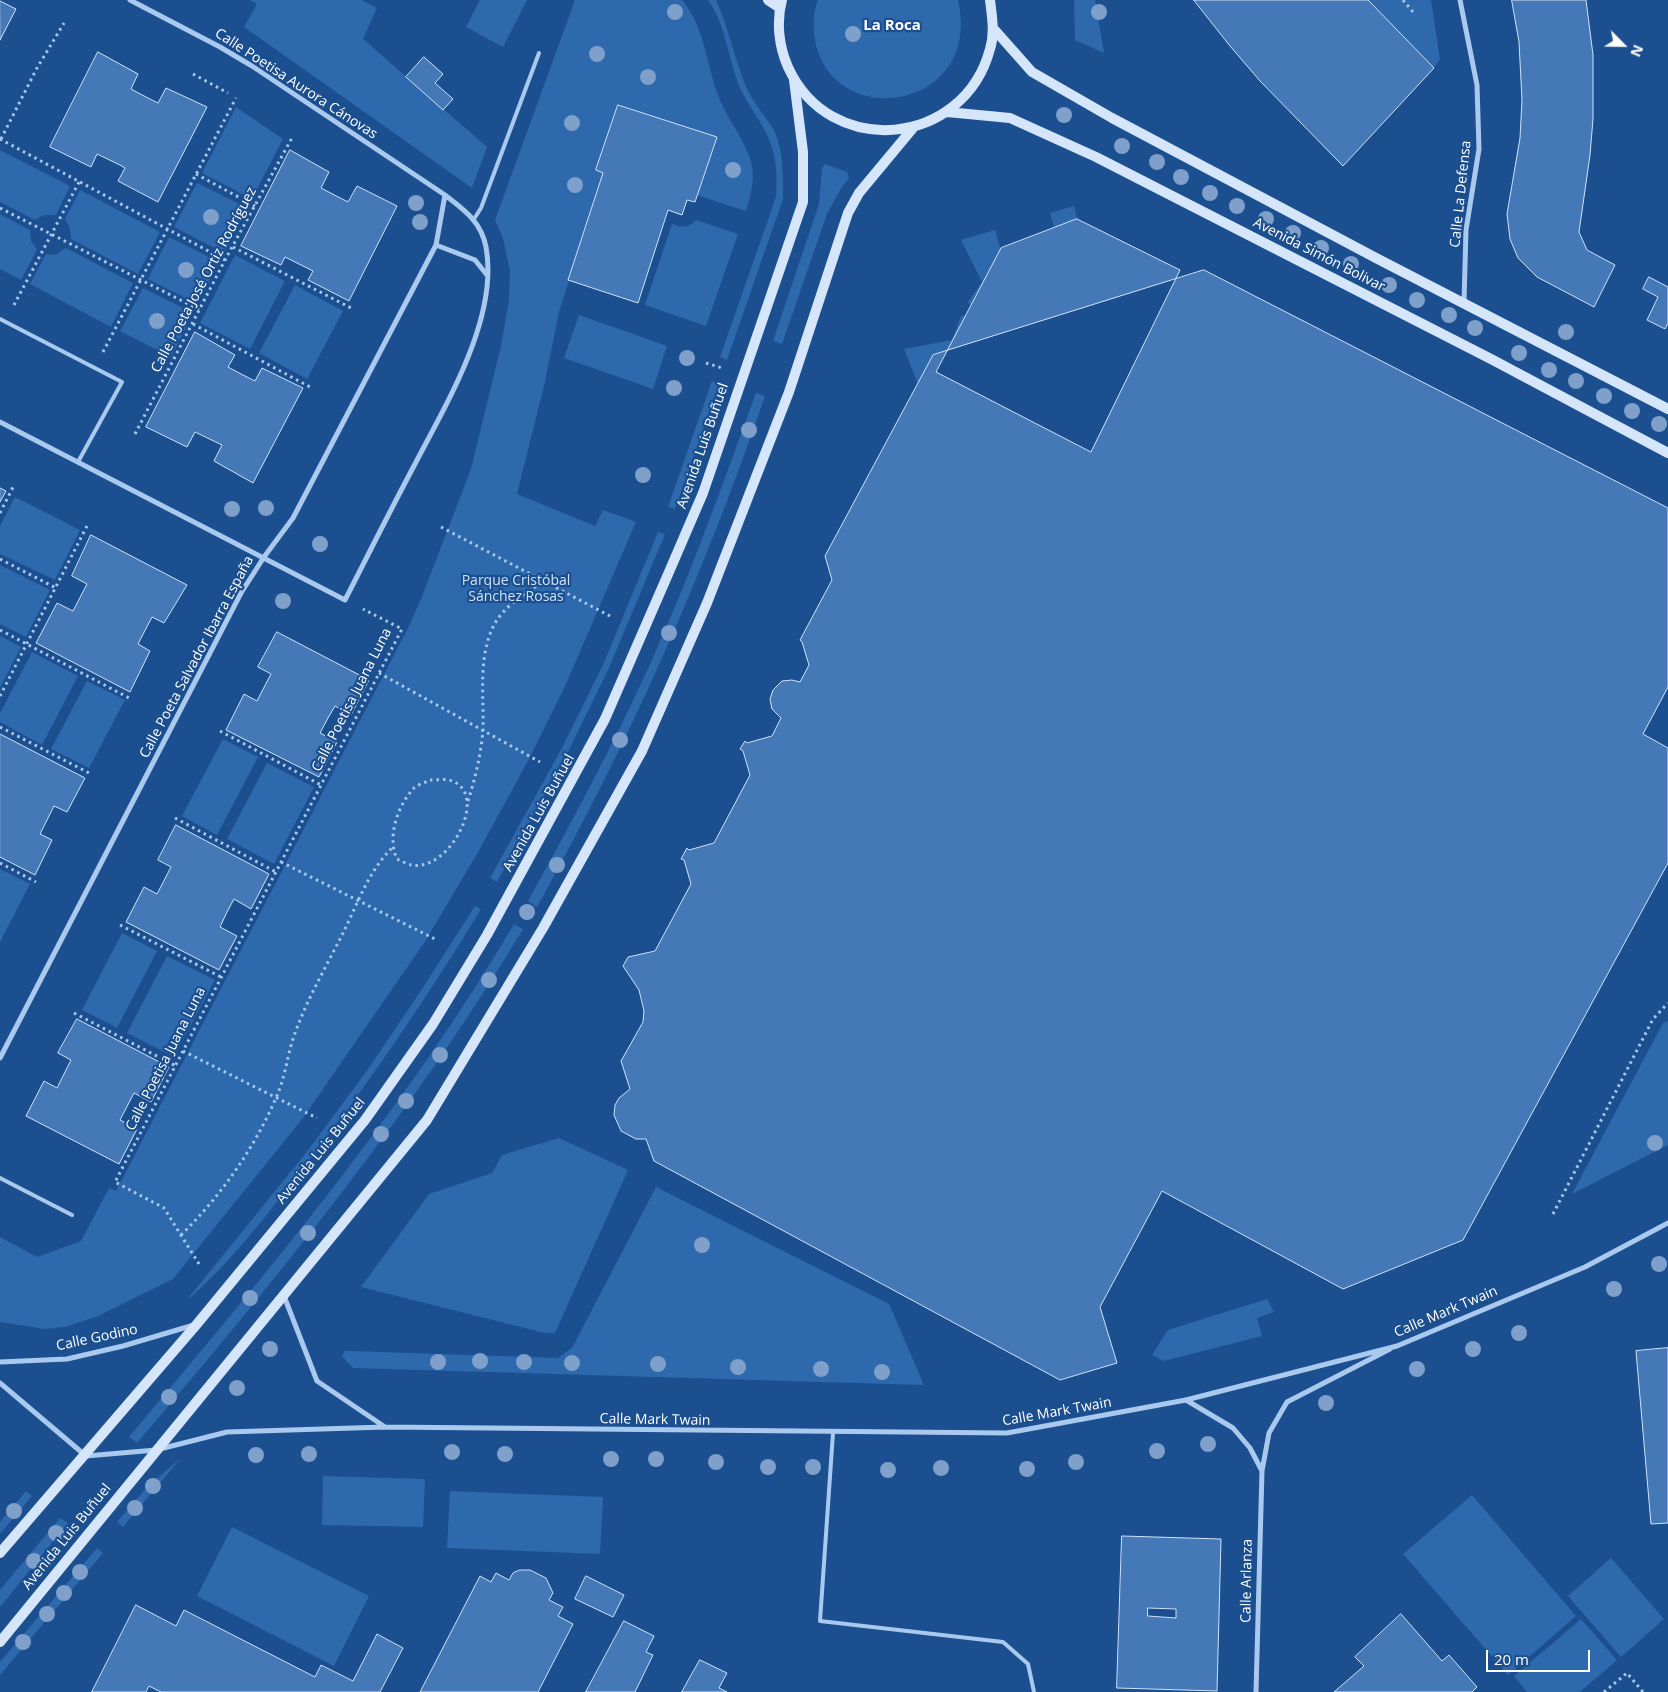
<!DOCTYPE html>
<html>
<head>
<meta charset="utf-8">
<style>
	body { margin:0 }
	#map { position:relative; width:1668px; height:1692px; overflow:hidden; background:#1b4f8f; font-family:"Open Sans",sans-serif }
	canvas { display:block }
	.north { position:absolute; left:1598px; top:20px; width:50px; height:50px; -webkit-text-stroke:4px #1b4f8f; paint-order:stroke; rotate:113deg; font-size:14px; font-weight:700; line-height:20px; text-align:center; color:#fff }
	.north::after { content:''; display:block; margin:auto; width:18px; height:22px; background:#fff; clip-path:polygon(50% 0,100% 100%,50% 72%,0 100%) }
	.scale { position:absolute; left:1486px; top:1650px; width:104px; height:22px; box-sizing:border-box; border:2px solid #fff; border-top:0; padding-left:6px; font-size:15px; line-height:18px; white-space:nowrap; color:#fff; -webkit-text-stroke:4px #1b4f8f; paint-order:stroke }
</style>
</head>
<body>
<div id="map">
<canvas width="1668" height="1692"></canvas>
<div class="north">N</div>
<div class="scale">20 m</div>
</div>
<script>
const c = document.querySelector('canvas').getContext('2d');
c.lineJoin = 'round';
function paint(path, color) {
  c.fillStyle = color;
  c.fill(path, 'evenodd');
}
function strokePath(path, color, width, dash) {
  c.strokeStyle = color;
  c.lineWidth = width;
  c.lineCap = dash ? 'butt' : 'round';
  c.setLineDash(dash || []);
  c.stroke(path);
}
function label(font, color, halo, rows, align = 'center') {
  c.font = font + ' "Open Sans",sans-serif';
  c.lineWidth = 4.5;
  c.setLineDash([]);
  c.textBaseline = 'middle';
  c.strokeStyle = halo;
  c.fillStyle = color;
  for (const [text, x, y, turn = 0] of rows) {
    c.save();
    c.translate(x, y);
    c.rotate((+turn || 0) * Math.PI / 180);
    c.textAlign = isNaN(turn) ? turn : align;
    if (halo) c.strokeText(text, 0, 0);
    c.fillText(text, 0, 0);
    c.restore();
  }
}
paint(new Path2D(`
	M250,0H361L377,8L363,39L487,147L472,188L244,27L257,4Z
	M480,0H527L503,47L466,27Z
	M575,0H682C706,29 706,66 720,100C729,122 747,142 752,166C755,182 750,196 746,211L696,195L716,137L618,105L596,170L603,173L559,312L544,386L517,494L595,526L603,510L636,522L566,684L530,757L481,847L426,940L303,1118L173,1279L98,1316L65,1327L45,1329L0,1322V1237L37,1257L81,1241L109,1188L116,1191L408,628L421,599L471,469L501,346L509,300L510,271L503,238L495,220Z
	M708,0H716C728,27 734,56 745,84C751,100 763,113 772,127C784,147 783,176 783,199L727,360L720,357L776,197C777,182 777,166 773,151C768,129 751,111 741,90C728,61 727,26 708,0Z
	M818,0H958C983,109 837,132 816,45C813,30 812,15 818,0Z
	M1074,0H1095L1104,53L1075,40Z
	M1368,0H1431L1440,59L1434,68Z
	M236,107L283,139L252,199L202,173Z
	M0,150L70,186L56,215H44L35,220L0,202Z
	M825,164L847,172L849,178L840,190L827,214L782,344L773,341L819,204L822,168Z
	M197,183L248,208L224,253L174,227Z
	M80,190L160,232L138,274L71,239L70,228L65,219Z
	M1074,206L1090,264L1061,250L1050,213Z
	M0,214L30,230L31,241L37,250L21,280L0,269Z
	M696,220L738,234L706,326L645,305L672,224C682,228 689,228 696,220Z
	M995,230L1016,300L963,345L933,355L918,384L904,349L952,340L961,316L977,314L968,302L982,282L961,240Z
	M169,237L219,262L197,304L148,279Z
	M66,248L133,283L111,327L30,284L46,254L55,255Z
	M235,255L285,281L250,349L200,323Z
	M295,285L343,311L307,379L259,353Z
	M143,288L193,313L171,357L120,331Z
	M579,315L667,346L653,389L564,358Z
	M712,381L719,384L675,509L668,507Z
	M756,393L765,396C703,577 630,740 537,907L528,901C571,823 614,744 651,662C691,574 723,483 756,393Z
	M15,497L80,530L55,580L0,554V526Z
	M658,532L665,534L609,668L568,752L497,882L490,878L562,748L603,665Z
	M0,565L50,590L26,637L0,624Z
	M0,636L21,647L0,688Z
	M32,652L78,676L42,745L0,722V713Z
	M87,681L125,700L89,768L51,749Z
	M223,739L258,757L217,835L182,816Z
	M267,763L314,787L274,864L227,839Z
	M0,869L30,884L0,942Z
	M475,906L481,909C426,1000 366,1087 301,1171C266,1216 230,1264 186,1301L309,1149L366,1072L420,992Z
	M514,924L523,929C412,1114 276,1280 137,1443L129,1437C267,1273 405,1109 514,924Z
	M122,933L157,951L117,1028L82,1010Z
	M167,956L215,980L174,1057L127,1033Z
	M1668,1021V1145L1572,1194L1663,1023Z
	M559,1138L628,1170L555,1333H545L361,1287L429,1194L492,1173L502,1155Z
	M656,1187L889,1304L924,1385L353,1368L342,1356L345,1351H351L558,1358L572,1348Z
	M1267,1299L1274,1312L1257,1318L1262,1336L1164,1361L1152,1355L1168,1330Z
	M181,1458L123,1527L117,1522L147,1487Z
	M323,1476L425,1479L423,1527L322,1525Z
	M26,1491L32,1496L0,1534V1522Z
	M450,1491L603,1497L600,1554L447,1548Z
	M1472,1495L1576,1616L1508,1675L1403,1554Z
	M60,1518L68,1523L0,1607V1590Z
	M232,1527L369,1596L334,1666L197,1596Z
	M97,1548L103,1553L0,1675V1662Z
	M1611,1558L1664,1619L1621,1657L1568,1596Z
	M1581,1619L1617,1660L1580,1692H1527L1514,1676Z`), '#2e69ad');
const building = new Path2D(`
	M1194,0H1368L1434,68L1343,166L1260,81L1230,46Z
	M1512,0H1586L1593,55V119L1590,155L1579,232L1587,250L1615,265L1594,307L1537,277L1518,258L1510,239L1507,214L1520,138L1522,100L1519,42Z
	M0,1L16,9L0,40Z
	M98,52L138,74L131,89L146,97L158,103L166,88L207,107L158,202L118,181L125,168L120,165L97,154L91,167L50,147Z
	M424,57L443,74L435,83L453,99L443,110L406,77Z
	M618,105L717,137L695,202L687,200L682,215L668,210L638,303L568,280L603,173L596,170Z
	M290,150L329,172L321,188L348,202L357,186L397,206L349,301L308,280L313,271L285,257L281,265L241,246Z
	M1077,219L1180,270L1091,452L936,372L1001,248Z
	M1204,270L1668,508V687L1643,734L1668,748V863L1463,1240L1343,1289L1162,1191L1100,1307L1117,1363L1060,1380L654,1161L646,1139H636L621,1131L614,1115L615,1105L619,1098L630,1089L621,1061L643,1022L644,1011L639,990L623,966L628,957L655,951L691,884L684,860L681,859L687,848L689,850L714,843L750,775L743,751L740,749L745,741L747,743L772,736L781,718L772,709L770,699L773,690L782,681L792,680L800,682L809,665L802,642L800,640L832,580L825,556L933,355Z
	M1649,277L1668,287V323L1665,329L1647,320L1658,297L1643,289Z
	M195,332L235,355L228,367L241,374L255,381L262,368L303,388L253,483L214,461L222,445L195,432L187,447L146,427Z
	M0,488L6,491L0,502Z
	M91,535L187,585L164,623L152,617L138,644L150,651L130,692L36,643L57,603L73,611L87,584L72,576Z
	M277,632L369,680L351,715L335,706L328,718L320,733L337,742L319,777L226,730L244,694L257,701L260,695L271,674L258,667Z
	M0,734L85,778L67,812L54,806L40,834L52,840L35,875L0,857Z
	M176,825L269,874L251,909L234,899L227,912L220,927L237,936L219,970L126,922L144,887L157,894L171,867L158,860Z
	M77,1019L169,1067L151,1102L134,1093L120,1120L137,1129L119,1164L26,1116L44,1081L57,1088L71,1060L58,1053Z
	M1668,1348V1523L1651,1524L1636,1351Z
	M1122,1536L1221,1539L1217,1691L1117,1688ZM1148,1608L1176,1609V1618L1148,1616Z
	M520,1570H530L546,1578L553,1593L549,1600L563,1607L558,1616L573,1624L538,1692H420L480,1576L491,1582L496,1573L509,1580L513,1573Z
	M586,1576L624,1595L613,1617L575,1599Z
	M136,1605L176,1626L184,1610L315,1677L321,1665L353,1681L377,1634L403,1648L380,1692H161L149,1686L146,1692H92Z
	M1401,1614L1442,1661L1449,1655L1477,1687L1472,1692H1334L1364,1666L1355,1657Z
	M624,1621L654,1636L646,1652L653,1655L635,1692H586Z
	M700,1660L727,1673L719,1688L727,1692H682Z`);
paint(building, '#4478b7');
strokePath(building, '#cfe3fa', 1);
strokePath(new Path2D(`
	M1403,0L1413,12
	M193,74L228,93
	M0,139L225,260
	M1,139L37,68L64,23
	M196,174L255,206
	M0,208L200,310
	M233,247L351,308
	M14,305L79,182
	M193,324L310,387
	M103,352L236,98
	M706,363L722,368
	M135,434L225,260L293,136
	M0,513L14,485
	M441,527L610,616
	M0,559L56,588
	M0,630L131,699
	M379,673L540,762
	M0,696L88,524
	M0,727L91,774
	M220,731L321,785
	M430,780C436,780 444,779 449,780C492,791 450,873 411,865C407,864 402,861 397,859C387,838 397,807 413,789C416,785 425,783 430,780Z
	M468,801C475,779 481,754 483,730C484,696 478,659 493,627C503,606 526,593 544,581
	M175,818L276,872
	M281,862L437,940
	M0,863L36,882
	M120,925L221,977
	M74,1013L176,1066
	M183,1051L317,1118
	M1553,1214L1653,1019L1668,1003
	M181,1235C222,1195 259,1142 280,1088C286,1071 288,1053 294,1036C306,1001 326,967 343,933C357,905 369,870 392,848
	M199,1264L164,1208L115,1182L402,629L363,609
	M1604,1692L1627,1673L1643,1692`), '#a9c9ee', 3, [2.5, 4]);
strokePath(new Path2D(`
	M474,219L481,208L539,53
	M0,319L122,382L78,462
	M0,1178L72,1215
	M833,1433L820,1621L1003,1642L1028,1664L1034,1692`), '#a9c9ee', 4);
strokePath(new Path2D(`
	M1460,0L1477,85L1479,149L1466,230L1464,302
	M436,245L475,260L487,275
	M0,422L345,600C368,555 391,509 415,464C446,404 499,318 486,247C481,221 464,210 445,195L252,66L220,47L130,0
	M0,1058L241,593L264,557L293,518L436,245L445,195
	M284,1296L317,1381L385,1427
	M0,1362L67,1359L123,1346L194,1325
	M0,1383L86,1456L156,1450L227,1432L385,1427L1007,1433L1186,1400L1397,1346L1585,1267L1668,1223
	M1186,1400L1233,1428L1250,1448L1262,1471L1256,1692
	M1262,1471L1269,1433L1287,1402L1390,1349`), '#a9c9ee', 5);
strokePath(new Path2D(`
	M768,0L780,8
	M782,0C776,22 779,47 788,67C830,160 964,147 990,49C995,33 992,17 990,0
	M993,28L1032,72L1112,118L1376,258L1668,409
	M947,112L1010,118L1096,157L1491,359L1668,453
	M0,1553L197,1324L365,1120L433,1024L487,935L605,719L669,572L703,493L803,202V152L794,80
	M0,1642L427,1120L543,928L642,751L707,603L789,392L848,213L859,193L913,128`), '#d6e6fa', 10);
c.fillStyle = '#7ea0ca';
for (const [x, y] of [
	[675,12],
	[1099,12],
	[853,34],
	[597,54],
	[648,77],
	[1064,115],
	[572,123],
	[1122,146],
	[1157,162],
	[733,170],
	[1181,177],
	[575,185],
	[1210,193],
	[416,203],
	[1237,206],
	[211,217],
	[1266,219],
	[420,222],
	[1293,233],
	[1321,248],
	[1351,264],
	[186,270],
	[1389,285],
	[1417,300],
	[1449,315],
	[157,321],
	[1475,328],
	[1566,332],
	[1519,353],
	[687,358],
	[1549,370],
	[1576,381],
	[674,388],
	[1604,396],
	[1632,411],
	[1659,424],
	[749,430],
	[643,475],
	[266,508],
	[232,509],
	[320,544],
	[283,601],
	[669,633],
	[620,740],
	[557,865],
	[527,912],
	[489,980],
	[440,1055],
	[406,1101],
	[381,1134],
	[1655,1143],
	[308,1233],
	[702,1245],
	[1659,1264],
	[1614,1289],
	[250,1298],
	[1519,1333],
	[270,1349],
	[1473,1349],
	[480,1361],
	[438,1362],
	[524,1362],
	[572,1363],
	[658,1364],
	[738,1367],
	[821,1369],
	[1417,1369],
	[882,1372],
	[237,1388],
	[169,1397],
	[1326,1403],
	[1208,1444],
	[1157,1451],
	[452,1452],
	[309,1454],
	[505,1454],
	[256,1455],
	[611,1459],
	[656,1459],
	[716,1462],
	[1076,1462],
	[768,1467],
	[813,1467],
	[941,1468],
	[1027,1469],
	[888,1470],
	[153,1486],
	[135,1508],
	[14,1511],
	[56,1533],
	[34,1561],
	[80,1572],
	[64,1593],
	[47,1614],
	[23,1642]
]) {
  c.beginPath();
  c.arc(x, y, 8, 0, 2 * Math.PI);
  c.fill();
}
label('14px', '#fff', '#1b4f8f', [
	["Calle Poetisa Aurora Cánovas",296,84,33],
	["Calle La Defensa",1461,194,-84],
	["Avenida Simón Bolivar",1319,255,27],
	["Calle Poeta José Ortiz Rodríguez",204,280,-62],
	["Avenida Luis Buñuel",703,446,-71],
	["Calle Poeta Salvador Ibarra España",197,657,-62],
	["Calle Poetisa Juana Luna",352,700,-63],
	["Avenida Luis Buñuel",539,813,-61],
	["Calle Poetisa Juana Luna",166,1059,-63],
	["Avenida Luis Buñuel",321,1151,-51],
	["Calle Mark Twain",1446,1312,-23],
	["Calle Godino",97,1338,-12],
	["Calle Mark Twain",1057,1412,-10],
	["Calle Mark Twain",655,1420,1],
	["Avenida Luis Buñuel",67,1537,-51],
	["Calle Arlanza",1247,1581,-89]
]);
label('14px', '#cfe3fa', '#1b4f8f', [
	["Parque Cristóbal",516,581],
	["Sánchez Rosas",516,597]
]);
label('bold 15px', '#fff', '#1b4f8f', [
	["La Roca",892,26]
]);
</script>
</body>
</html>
